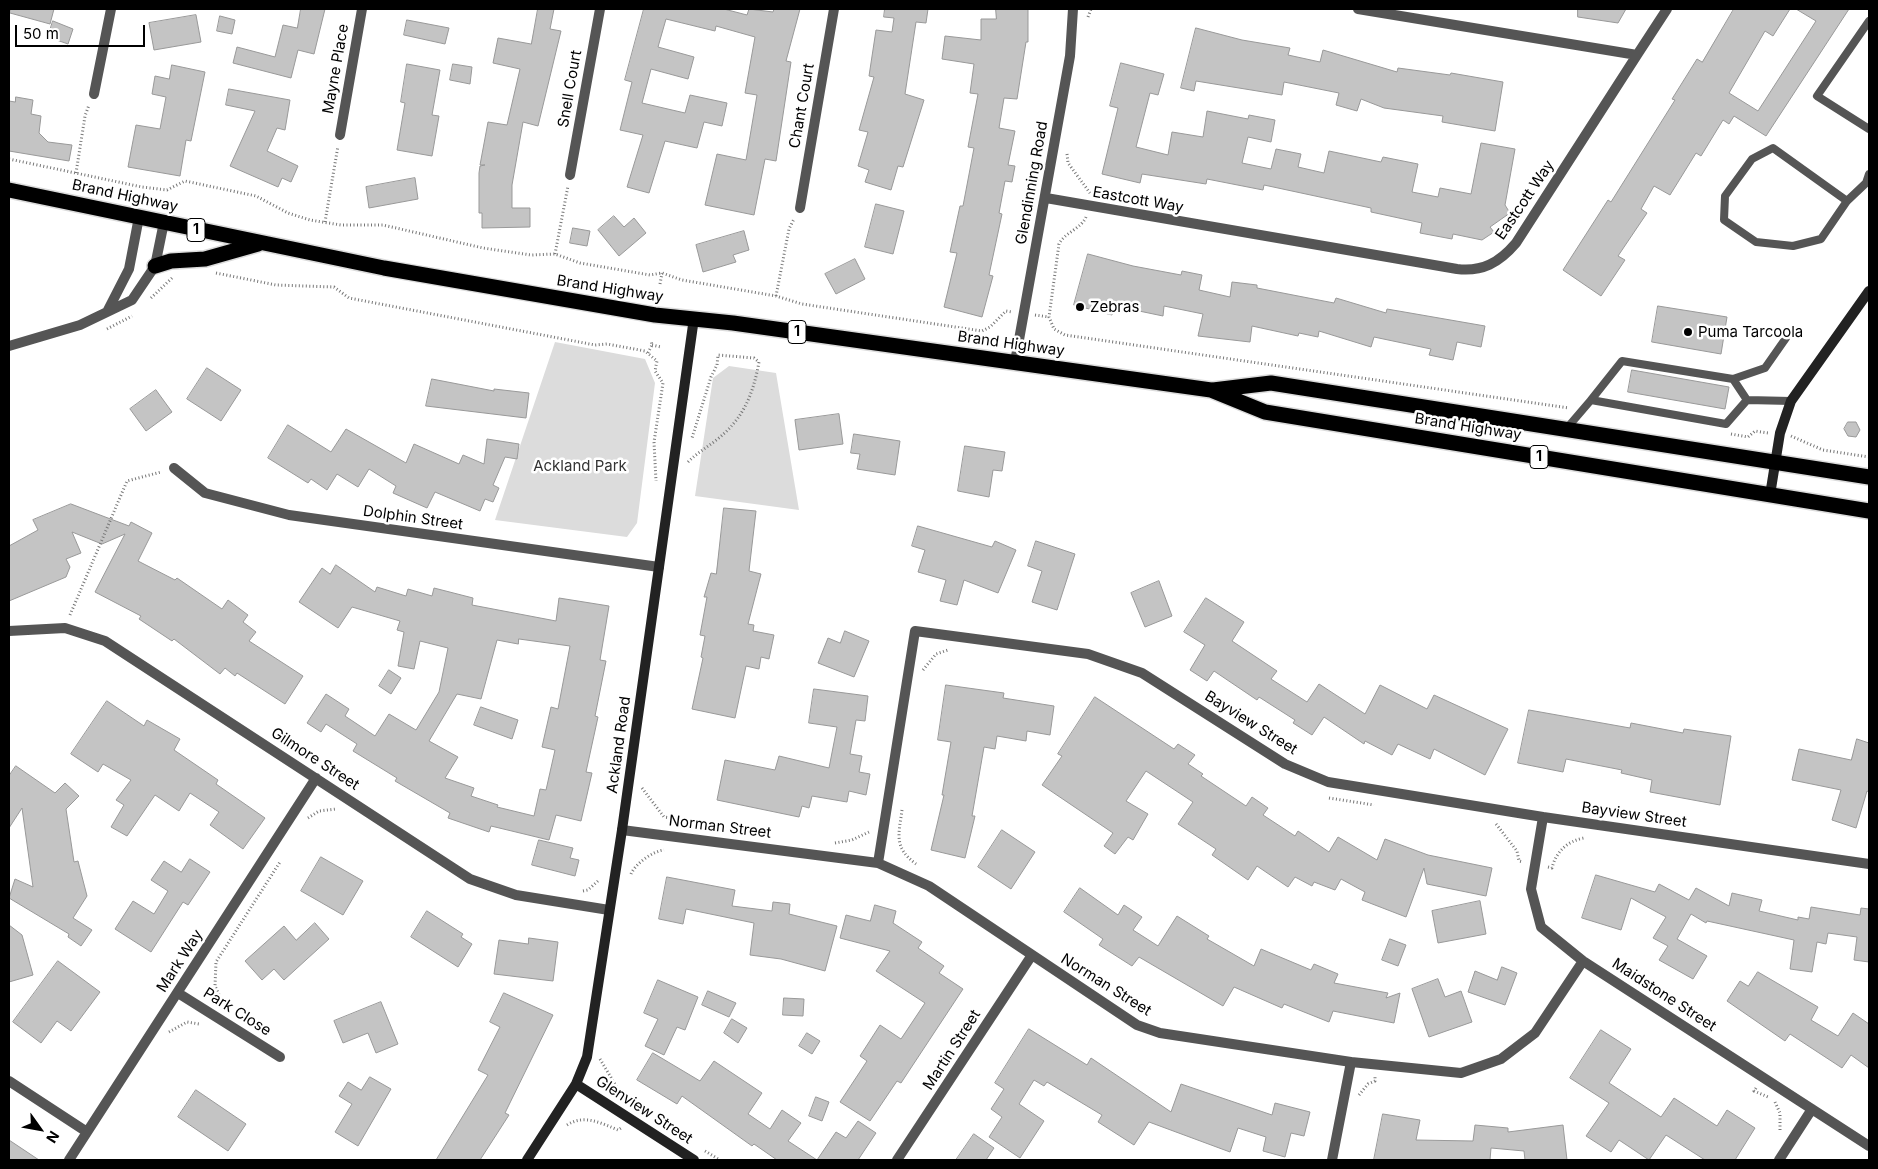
<!DOCTYPE html>
<html>
<head>
<meta charset="utf-8">
<style>
	body { margin:0 }
	#map { position:relative; width:1878px; height:1169px; overflow:hidden; background:#fff; font-family:Inter,sans-serif }
	canvas { display:block }
	.frame { position:absolute; inset:0; border:10px solid #000; pointer-events:none }
	.north { position:absolute; left:15px; top:1104px; width:50px; height:50px; -webkit-text-stroke:4px #fff; paint-order:stroke; rotate:122deg; font-size:14px; font-weight:700; line-height:20px; text-align:center; color:#000 }
	.north::after { content:''; display:block; margin:auto; width:18px; height:22px; background:#000; clip-path:polygon(50% 0,100% 100%,50% 72%,0 100%) }
	.scale { position:absolute; left:15px; top:25px; width:130px; height:22px; box-sizing:border-box; border:2px solid #000; border-top:0; padding-left:6px; font-size:15px; line-height:18px; white-space:nowrap; color:#000; -webkit-text-stroke:4px #fff; paint-order:stroke }
</style>
</head>
<body>
<div id="map">
<canvas width="1878" height="1169"></canvas>
<div class="frame"></div>
<div class="north">N</div>
<div class="scale">50 m</div>
</div>
<script>
const c = document.querySelector('canvas').getContext('2d');
c.lineJoin = 'round';
function paint(path, color) {
  c.fillStyle = color;
  c.fill(path, 'evenodd');
}
function strokePath(path, color, width, dash) {
  c.strokeStyle = color;
  c.lineWidth = width;
  c.lineCap = dash ? 'butt' : 'round';
  c.setLineDash(dash || []);
  c.stroke(path);
}
function label(font, color, halo, rows, align = 'center') {
  c.font = font + ' Inter,sans-serif';
  c.lineWidth = 5;
  c.setLineDash([]);
  c.textBaseline = 'middle';
  c.strokeStyle = halo;
  c.fillStyle = color;
  for (const [text, x, y, turn = 0] of rows) {
    c.save();
    c.translate(x, y);
    c.rotate((+turn || 0) * Math.PI / 180);
    c.textAlign = isNaN(turn) ? turn : align;
    if (halo) c.strokeText(text, 0, 0);
    c.fillText(text, 0, 0);
    c.restore();
  }
}
paint(new Path2D(`
	M555,342L645,359L655,383L637,523L627,537L495,520Z
	M729,366L776,373L799,510L695,496L713,378Z`), '#dcdcdc');
const building = new Path2D(`
	M11,9H54L50,24L10,13Z
	M301,9H325L314,54L298,50L291,78L233,63L237,47L275,57L283,25L297,28Z
	M538,9H554L550,29L561,31L538,126L523,122L512,185V208H530V227L482,228V213H479V173L480,166L485,165H480L488,122L507,125L520,69L493,63L498,38L531,44Z
	M644,9H724L747,15L749,9L773,12L774,9H800L786,61L791,62L776,161L765,159L754,215L705,205L717,154L746,160L757,95L745,93L755,37L716,26L715,31L666,19L658,47L694,57L688,79L651,69L642,103L685,113L690,95L727,103L722,126L704,122L697,148L665,141L649,193L627,187L643,135L620,130L632,82L625,80Z
	M885,9H928L926,23L916,22L905,94L924,100L903,167L898,166L891,190L865,182L869,170L858,166L868,132L859,130L874,77L869,76L876,30L892,32L894,18L884,17Z
	M996,9H1028V42H1026L1017,99L1004,98L999,128L1015,131L1008,165L1015,166L1012,182L1005,181L999,213L1002,214L989,275L993,276L982,317L944,307L957,253L950,252L960,206H963L974,148L968,147L978,94L970,93L974,64L942,59L945,36L981,40V19H996Z
	M1578,9H1626L1618,23L1578,17Z
	M1734,9H1790L1773,36L1765,31L1729,93L1758,111L1816,21L1796,9H1849L1766,136L1734,116L1729,124L1723,120L1701,156L1696,153L1670,195L1654,186L1641,209L1647,213L1618,256L1625,260L1601,296L1563,270L1608,200L1611,202L1675,100L1672,99L1697,59L1702,62Z
	M196,15L201,42L154,50L149,23Z
	M220,16L235,20L232,34L217,31Z
	M407,20L449,28L445,44L404,35Z
	M53,21L73,29L68,44L48,37Z
	M1196,28L1242,40L1290,48L1288,55L1320,62L1323,50L1397,72L1398,68L1450,75L1451,73L1503,82L1495,131L1442,122L1443,116L1384,108L1361,99L1357,111L1336,105L1339,93L1284,82L1282,95L1196,81L1194,91L1181,88Z
	M1121,63L1164,74L1158,95L1150,93L1136,147L1168,155L1172,132L1203,137L1207,111L1248,119L1249,115L1275,120L1271,142L1248,137L1242,163L1271,169L1276,149L1301,154L1298,167L1324,173L1329,151L1381,162L1383,157L1418,164L1412,192L1438,197L1440,188L1471,194L1481,143L1515,149L1505,205L1510,213L1490,227L1494,232L1482,240L1453,234L1452,239L1420,233L1422,223L1371,212V208L1264,185L1263,190L1207,179L1206,184L1142,174L1140,183L1102,174L1118,108L1110,106Z
	M407,64L440,70L432,115L439,116L432,156L397,150L405,103L401,102Z
	M453,64L472,67L470,84L450,80Z
	M172,65L205,72L191,141L186,140L180,176L128,167L136,125L160,129L166,97L152,94L155,76L169,79Z
	M229,89L290,100L285,130L277,128L267,151L298,166L291,182L282,178L278,187L230,166L255,111L226,105Z
	M16,97L33,100L31,114L41,116L39,133L48,142L72,145L69,161L9,151V101L15,102Z
	M415,178L418,199L369,208L366,187Z
	M876,204L904,211L893,254L865,247Z
	M614,216L624,227L634,218L646,233L619,256L598,230Z
	M573,228L590,231L587,246L570,243Z
	M744,231L749,250L733,255L736,262L703,272L696,245Z
	M1088,254L1133,266L1181,275L1182,271L1202,275L1199,290L1230,297L1232,282L1257,285V288L1334,303L1336,298L1386,313L1387,309L1485,326L1481,347L1457,342L1453,360L1429,355L1431,349L1374,337L1371,347L1319,331L1318,337L1299,333L1298,336L1252,326L1250,342L1198,336L1203,314L1164,306L1163,316L1115,306L1112,315L1074,305Z
	M855,259L865,279L836,294L825,274Z
	M1658,306L1727,317L1721,354L1652,342Z
	M207,368L241,390L221,421L187,399Z
	M1632,370L1729,387L1725,409L1628,392Z
	M432,379L494,391V389L529,393L526,418L426,406Z
	M156,390L172,412L146,431L130,409Z
	M839,414L843,444L799,450L795,420Z
	M1848,422H1856L1860,430L1856,437L1848,436L1844,429Z
	M288,425L331,452L346,429L406,463L414,444L459,464L463,455L484,464L487,439L519,444L517,459L505,457L493,485L499,488L493,502L485,499L480,511L435,492L427,508L393,493L396,486L369,469L358,487L337,474L327,490L311,479L308,483L268,458Z
	M854,434L900,441L895,475L857,469L860,454L851,453Z
	M965,446L1005,452L1002,471L993,470L989,497L958,491Z
	M71,504L129,526L131,522L152,533L138,561L175,580L177,578L222,609L228,600L248,615L243,622L256,632L249,641L303,676L285,704L237,673L235,676L225,668L220,674L174,639L172,641L139,619L141,616L95,592L125,534L102,544L72,532L81,553L66,559L70,567L66,577L9,601V546L38,530L33,520Z
	M724,508L756,511L749,571L761,574L748,624L754,625L753,631L774,635L769,659L761,657L759,669L746,666L735,718L692,709L703,658L701,657L705,636L700,635L707,597H704L711,573L716,574Z
	M918,526L992,547L995,541L1016,550L998,593L964,580L957,605L940,601L946,580L918,572L925,550L912,546Z
	M1036,541L1075,554L1057,610L1032,602L1042,571L1028,566Z
	M336,565L375,592L377,587L406,596L408,589L432,596L434,588L473,598L472,605L556,621L559,598L609,606L600,660L606,661L595,716L598,717L586,772L592,773L581,821L556,815L549,840L491,826L489,832L448,818L450,813L395,781L397,778L353,751L357,744L326,724L321,732L307,723L326,694L349,709L345,716L375,736L389,714L416,730L439,692L448,648L420,641L414,669L398,666L404,632L397,630L400,621L352,607L338,628L299,602L322,568L330,574ZM519,639L570,646L558,709L551,707L542,747L555,750L546,790L540,789L534,816L497,807L498,805L471,796L474,788L445,778L458,757L429,741L457,694L481,699L497,640L518,644Z
	M1159,581L1172,616L1145,627L1131,593Z
	M1206,598L1244,622L1232,641L1277,671L1271,679L1307,702L1319,684L1365,714L1380,685L1427,709L1434,695L1508,729L1485,775L1434,749L1430,759L1398,744L1392,755L1365,741L1364,744L1324,717L1312,735L1293,723L1295,720L1259,697L1257,700L1214,671L1207,681L1190,670L1205,645L1184,632Z
	M845,631L869,641L854,677L818,663L828,638L840,643Z
	M389,670L401,678L391,694L379,686Z
	M946,685L1004,693L1003,698L1054,706L1050,735L1027,731L1026,741L997,736L995,749L984,747L972,816H975L965,858L931,850L944,795H942L951,742L938,740Z
	M814,689L868,696L865,721L856,720L850,754L862,756L859,772L870,774L866,795L849,791L847,802L812,796L809,808L802,806L799,817L717,800L725,760L775,770L779,756L829,768L837,727L809,723Z
	M1095,697L1174,749L1178,744L1195,755L1188,764L1203,774L1201,776L1246,806L1252,797L1268,808L1263,815L1295,836L1298,831L1329,852L1338,837L1377,860L1385,839L1428,855L1492,868L1486,896L1427,884L1424,868L1406,917L1362,900L1365,892L1341,879L1335,890L1314,882L1312,886L1295,877L1288,887L1257,866L1248,880L1212,855L1216,849L1178,824L1193,802L1146,771L1126,801L1148,814L1133,840L1128,837L1115,854L1104,846L1113,833L1042,785L1062,756L1058,754Z
	M107,701L144,726L147,720L180,739L174,750L218,780L216,784L265,818L243,849L210,825L219,812L190,793L179,811L155,795L127,836L111,827L124,805L116,800L131,780L103,764L98,772L71,754Z
	M481,707L518,720L512,739L474,725Z
	M1529,710L1630,728L1631,723L1683,733L1684,729L1731,736L1720,805L1650,792L1652,780L1621,773L1622,770L1566,759L1563,772L1518,763Z
	M1857,739L1869,743V792L1867,791L1856,828L1832,820L1841,790L1792,780L1799,749L1851,760Z
	M16,766L55,793L65,783L79,796L66,809L74,862L78,861L87,896L73,918L92,930L81,946L68,937L69,934L9,898L15,879L33,887L22,808L9,828V776Z
	M1002,830L1035,852L1011,889L978,867Z
	M539,840L573,848L570,858L579,860L575,876L532,865Z
	M321,857L363,881L343,915L301,891Z
	M190,859L210,872L188,905L183,902L151,952L115,929L133,901L154,914L168,891L151,880L164,861L181,872Z
	M1596,875L1655,892L1659,884L1689,900L1696,888L1729,906L1732,893L1762,900L1759,911L1798,920V917L1809,919L1811,907L1860,915L1861,908L1869,909V962L1854,960L1857,937L1828,933L1826,944L1817,942L1812,972L1790,969L1794,940L1707,921L1706,923L1691,914L1677,939L1707,956L1693,979L1659,960L1668,946L1653,938L1666,917L1631,898L1621,930L1582,918Z
	M667,877L735,890L732,906L772,911L773,902L790,904L789,914L837,926L825,971L781,959L750,955L754,923L686,909L683,924L659,919Z
	M1080,888L1118,915L1124,905L1142,917L1133,930L1158,946L1177,916L1209,936L1207,939L1254,966L1261,949L1311,970L1314,964L1338,974L1334,983L1388,993L1386,998L1400,993L1394,1023L1333,1011L1329,1022L1284,1004L1282,1008L1234,987L1223,1006L1139,957L1132,966L1099,945L1103,939L1064,912Z
	M1480,901L1486,934L1438,943L1432,911Z
	M875,905L896,911L893,923L922,942L918,948L944,966L939,973L963,989L901,1083L897,1081L870,1121L840,1102L867,1061L860,1056L880,1025L901,1039L925,1003L876,971L890,951L840,938L846,915L870,921Z
	M427,911L463,934L461,937L472,944L458,967L411,937Z
	M315,923L329,939L284,980L274,969L262,980L245,961L284,926L296,940Z
	M9,925L22,935L33,975L9,982Z
	M529,938L558,942L553,981L494,974L499,940L528,944Z
	M1390,939L1406,945L1398,966L1382,960Z
	M58,961L100,992L71,1031L57,1021L41,1043L13,1022Z
	M1502,967L1517,973L1505,1005L1468,992L1475,971L1497,980Z
	M1758,972L1818,1007L1811,1020L1838,1036L1853,1013L1869,1024V1068L1851,1055L1842,1068L1790,1034L1785,1041L1727,1001L1740,981L1748,986Z
	M1438,979L1445,997L1461,991L1472,1022L1429,1037L1412,989Z
	M658,980L698,997L685,1030L677,1027L664,1055L645,1046L658,1019L644,1013Z
	M708,991L736,1003L729,1017L702,1005Z
	M504,993L553,1015L505,1113L509,1115L480,1160H436L488,1075L478,1070L500,1027L490,1022Z
	M784,998L804,999L803,1016L783,1015Z
	M381,1002L398,1044L376,1053L368,1033L343,1043L334,1021Z
	M732,1019L747,1028L738,1043L724,1033Z
	M1029,1029L1087,1065L1091,1058L1171,1112L1181,1084L1272,1115L1275,1103L1310,1112L1304,1136L1291,1133L1285,1157L1263,1151L1266,1137L1238,1128L1230,1152L1149,1122L1134,1145L1098,1122L1102,1115L1047,1082L1044,1086L1034,1080L1019,1104L1044,1121L1020,1158L989,1137L1002,1117L991,1109L1004,1089L995,1083Z
	M1601,1030L1631,1049L1609,1083L1661,1117L1674,1098L1717,1126L1727,1110L1755,1128L1735,1160H1705L1666,1135L1649,1160L1619,1140L1611,1152L1586,1136L1609,1103L1570,1078Z
	M807,1033L820,1041L812,1054L799,1046Z
	M653,1053L700,1081L714,1061L762,1093L748,1114L770,1129L782,1110L801,1123L788,1141L817,1160L836,1132L846,1138L858,1121L876,1133L858,1160H777L754,1144L752,1146L682,1096L677,1104L637,1080Z
	M370,1077L391,1089L358,1146L335,1132L352,1104L339,1096L348,1082L361,1090Z
	M196,1090L246,1124L228,1151L178,1117Z
	M816,1097L829,1102L822,1121L809,1116Z
	M1383,1114L1420,1120L1416,1140L1473,1141L1475,1125L1508,1128V1132L1563,1125L1567,1160H1525L1524,1151L1491,1148L1490,1160H1374Z
	M974,1134L994,1148L986,1160H956Z
	M9,1140L39,1160H9Z`);
paint(building, '#c4c4c4');
strokePath(building, '#999', 1);
const highway = new Path2D(`
	M9,190L384,268L655,315L733,323L1211,390L1265,412L1869,511
	M155,266L171,261L205,259L258,244
	M1213,390L1271,383L1869,477`);
strokePath(highway, '#dbdbdb', 18);
strokePath(new Path2D(`
	M1088,17L1091,9
	M1067,154L1068,163L1090,193
	M9,159L142,187L167,190L185,181L256,196L288,213L310,220L341,225H383L483,248L531,255L555,254L580,263L650,275L662,273L682,280L776,296L802,304L982,331L990,327L1006,311L1012,312
	M76,173L85,116L89,105
	M1086,217C1081,229 1065,232 1059,244L1049,317L1054,329L1065,335L1569,408
	M325,222L338,146
	M555,254L568,186
	M216,273L276,285L334,287L349,298L595,345L607,344L645,351L657,361L655,371L663,383L654,442L656,481
	M660,284L662,273
	M776,296L789,229L794,219
	M151,298L172,278
	M1035,315L1049,317
	M107,329L132,316
	M652,345L661,347
	M648,353L652,345L651,340
	M1731,434L1748,437L1755,431L1768,433
	M1791,436L1823,450L1869,457
	M688,462C697,453 706,448 715,441C743,420 753,395 759,362L754,358L718,355L717,365L711,377L692,438
	M70,615L127,481L161,472
	M923,670L936,654L948,650
	M642,788L664,817L671,818
	M1329,798L1374,805
	M902,810C899,834 893,847 916,864
	M308,818L319,811L336,809
	M671,819H678L688,824
	M1496,824L1517,851L1519,861L1523,862
	M835,843L852,840L869,832
	M1548,867L1552,868C1556,852 1567,841 1584,838
	M631,874C635,864 653,851 664,850
	M583,891L588,890L599,880
	M218,1004L221,999L215,986L216,962L280,862
	M169,1032L187,1022L199,1024
	M600,1059L622,1096
	M1756,1088L1754,1091L1768,1097
	M1359,1095L1368,1084L1375,1081V1077
	M1775,1102L1780,1113V1132
	M567,1125C584,1114 601,1123 618,1130L621,1128
	M705,1151L720,1160`), '#777', 3, [1, 2.5]);
strokePath(new Path2D(`
	M1869,21L1817,96L1869,129
	M1847,201L1773,148L1752,159L1725,196L1724,220L1756,242L1793,246L1821,239L1847,201L1866,183L1869,174
	M1733,379L1765,368L1786,338
	M1591,400L1622,361L1733,379L1747,400
	M1747,400L1791,401
	M1567,428L1591,400L1726,424L1747,400`), '#555', 8);
strokePath(new Path2D(`
	M1637,55L1667,9
	M94,94L111,9
	M340,135L362,9
	M570,175L600,9
	M1046,198L1457,269C1482,272 1499,263 1516,243L1637,55L1358,9
	M800,208L834,9
	M108,310L129,269L139,217
	M9,346L80,325L132,300L155,266L164,222
	M1015,362L1070,56L1073,9
	M174,468L205,493L289,515L659,567
	M9,631L65,628L105,641L470,879L516,895L609,910
	M1543,817L1531,889L1541,927L1583,961L1869,1146
	M622,830L878,863L929,886L1137,1025L1160,1033L1351,1062L1461,1073L1501,1059L1535,1033L1583,961
	M878,863L915,631L1088,654L1142,673L1285,764L1328,782L1543,817L1869,864
	M178,993L280,1057
	M9,1081L87,1132
	M69,1160L316,778
	M897,1160L1032,955
	M1332,1160L1351,1062
	M1779,1160L1812,1109`), '#555', 10);
strokePath(new Path2D(`
	M1770,495L1780,433L1791,401L1869,291
	M576,1084L694,1160
	M527,1160L576,1084L587,1057L622,830L694,318`), '#222', 10);
strokePath(highway, '#000', 15);
for (const [x, y, r, color] of [
	[1080,307,5,"#000"],
	[1688,332,5,"#000"]
]) {
  const dot = new Path2D();
  dot.arc(x, y, r, 0, 2 * Math.PI);
  c.fillStyle = color;
  c.fill(dot);
  strokePath(dot, '#fff', 2);
}
for (const [x, y, w] of [
	[196,230,18],
	[797,332,18],
	[1539,457,18]
]) {
  const box = new Path2D();
  box.roundRect(x - w / 2, y - 11.5, w, 23, 4);
  c.fillStyle = '#fff';
  c.fill(box);
  strokePath(box, '#000', 1);
}
label('bold 14px', '#000', null, [
	["1",196,230],
	["1",797,332],
	["1",1539,457]
]);
label('15px', '#000', '#fff', [
	["Mayne Place",336,69,-80],
	["Snell Court",570,89,-80],
	["Chant Court",802,106,-80],
	["Glendinning Road",1032,183,-80],
	["Brand Highway",125,196,12],
	["Eastcott Way",1138,200,10],
	["Eastcott Way",1525,200,-56],
	["Brand Highway",610,289,9],
	["Brand Highway",1011,344,8],
	["Brand Highway",1468,427,9],
	["Dolphin Street",413,518,8],
	["Bayview Street",1251,723,32],
	["Ackland Road",619,745,-82],
	["Gilmore Street",315,759,33],
	["Bayview Street",1634,815,8],
	["Norman Street",720,827,7],
	["Mark Way",180,961,-57],
	["Norman Street",1106,985,32],
	["Maidstone Street",1664,995,33],
	["Park Close",237,1012,32],
	["Martin Street",952,1050,-57],
	["Glenview Street",644,1110,33]
]);
label('15px', '#000', '#fff', [
	["Zebras",1090,307],
	["Puma Tarcoola",1698,332]
], 'left');
label('15px', '#333', '#fff', [
	["Ackland Park",580,466]
]);
</script>
</body>
</html>
